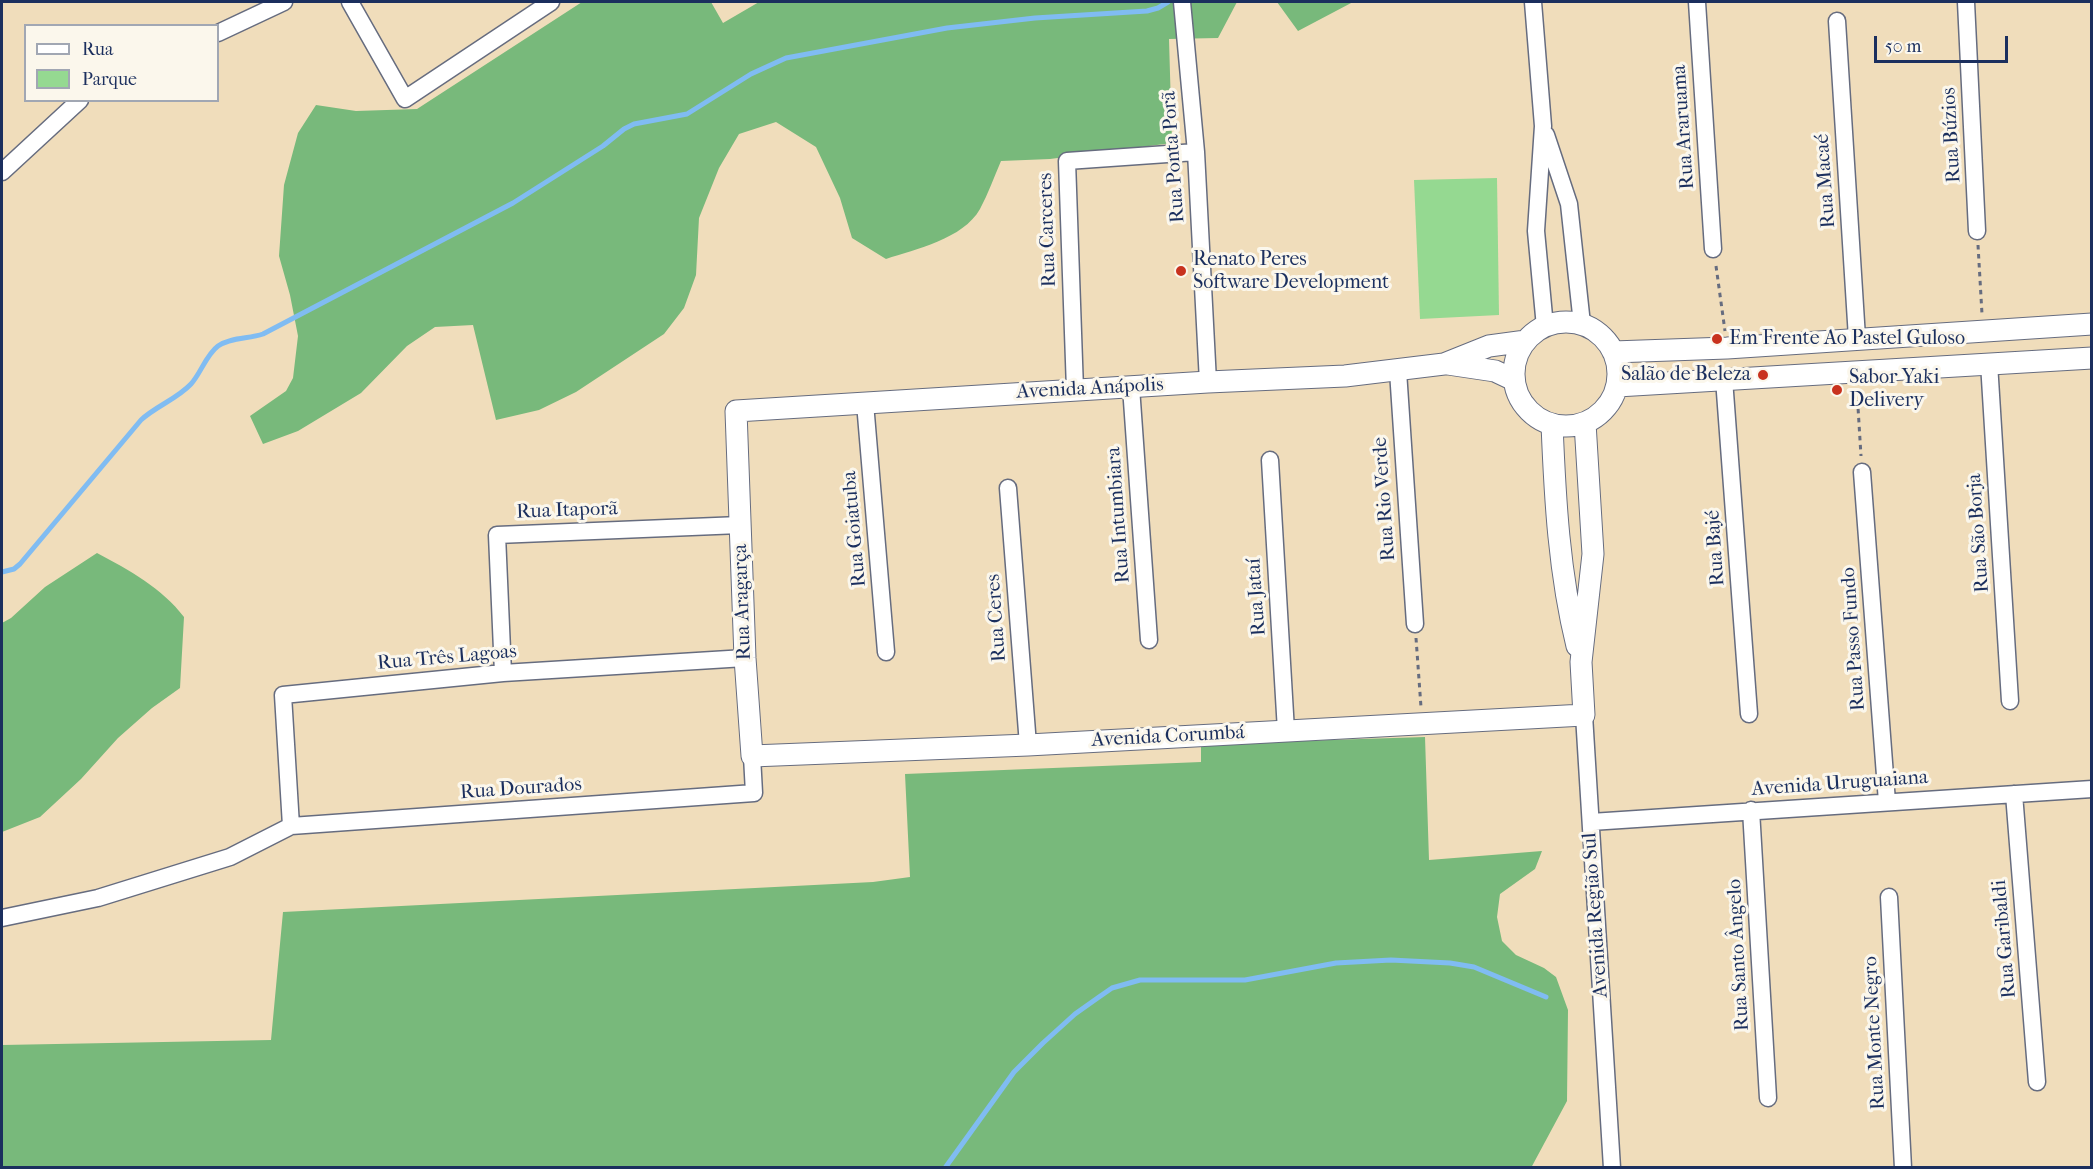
<!DOCTYPE html>
<html>
<head>
<meta charset="utf-8">
<style>
	body { margin:0 }
	#map { position:relative; width:2093px; height:1169px; overflow:hidden; background:#f0ddbb; font-family:"IM FELL French Canon",serif }
	canvas { display:block }
	.frame { position:absolute; inset:0; border:3px solid #1b2f5e; pointer-events:none }
	.legend { position:absolute; left:24px; top:24px; width:195px; height:78px; box-sizing:border-box; background:#fbf7ec; border:2px solid #a1a7b3; margin:0; padding:8px 10px; list-style:none; font-size:18px; color:#1b2f5e }
	.legend li { display:flex; align-items:center; gap:12px; height:30px }
	.legend b { width:30px; border:2px solid #a1a7b3 }
	.scale { position:absolute; left:1874px; top:36px; width:134px; height:27px; box-sizing:border-box; border:3px solid #1b2f5e; border-top:0; padding-left:8px; font-size:18px; line-height:21px; white-space:nowrap; color:#1b2f5e; -webkit-text-stroke:4px #fbf7ec; paint-order:stroke }
</style>
</head>
<body>
<div id="map">
<canvas width="2093" height="1169"></canvas>
<div class="frame"></div>
<ul class="legend">
<li><b style="height:8px;background:#fff"></b>Rua</li>
<li><b style="height:16px;background:#95d991"></b>Parque</li>
</ul>
<div class="scale">50 m</div>
</div>
<script>
const c = document.querySelector('canvas').getContext('2d');
c.lineJoin = 'round';
function paint(path, color) {
  c.fillStyle = color;
  c.fill(path, 'evenodd');
}
function strokePath(path, color, width, dash) {
  c.strokeStyle = color;
  c.lineWidth = width;
  c.lineCap = dash ? 'butt' : 'round';
  c.setLineDash(dash || []);
  c.stroke(path);
}
function label(font, color, halo, rows, align = 'center') {
  c.font = font + ' "IM FELL French Canon",serif';
  c.lineWidth = 6;
  c.setLineDash([]);
  c.textBaseline = 'middle';
  c.strokeStyle = halo;
  c.fillStyle = color;
  for (const [text, x, y, turn = 0] of rows) {
    c.save();
    c.translate(x, y);
    c.rotate((+turn || 0) * Math.PI / 180);
    c.textAlign = isNaN(turn) ? turn : align;
    if (halo) c.strokeText(text, 0, 0);
    c.fillText(text, 0, 0);
    c.restore();
  }
}
paint(new Path2D(`
	M1497,178L1499,315L1420,319L1414,180Z`), '#95d991');
paint(new Path2D(`
	M582,2H711L723,23L759,2H1237L1218,38L1169,39L1172,143L1050,159L1001,161C994,177 988,194 980,209C963,239 916,249 886,259L852,238L840,198L816,147L776,122L739,134L719,168L699,218L696,275L684,308L664,334L576,392L539,410L496,420L473,325L435,327L407,346L361,393L298,431L263,444L250,416L286,391L293,378L298,336L290,295L279,256L284,185L298,133L316,105L356,111L417,109Z
	M1277,2H1353L1298,31Z
	M97,553C129,570 162,588 184,617L180,688L152,708L118,738L81,779L40,817L2,832V623L11,618L45,587Z
	M1425,737L1429,860L1542,851L1535,869L1500,894L1497,917L1502,941L1516,955L1544,968L1556,977L1568,1010L1567,1101L1531,1168L2,1167V1045L271,1040L283,912L873,882L910,877L905,774L1201,762V744Z`), '#78b97b');
strokePath(new Path2D(`
	M2,572L14,569L20,564L141,420C156,406 177,399 191,384C201,373 206,355 218,346C231,337 249,339 263,334L513,203L603,146L624,129L634,124L687,114L751,74L786,58L947,28L1035,18L1147,11L1158,8L1168,2
	M945,1168L1014,1072L1043,1043L1075,1014L1099,997L1112,988L1140,980H1245L1336,963L1391,960L1450,963L1474,967L1546,997`), '#80bcf2', 5);
const minor = new Path2D(`
	M350,2L405,99L551,2
	M1182,2L1196,152L1208,382
	M1533,2L1543,126L1536,231L1545,327
	M1697,2L1713,249
	M1966,2L1977,231
	M1837,21L1857,338
	M218,33L284,2
	M1546,135L1569,204L1582,324
	M2,172L80,100
	M1989,363L2010,701
	M1398,371L1415,624
	M1724,379L1749,714
	M1131,387L1149,640
	M1075,390L1067,161L1196,152
	M865,403L886,652
	M1270,460L1286,731
	M1862,472L1887,802
	M1008,488L1028,745
	M503,673L497,535L740,525
	M1584,715L1612,1168
	M2014,794L2037,1082
	M1751,810L1768,1098
	M1591,822L2092,789
	M291,826L283,695L503,673L745,658
	M1889,897L1903,1168
	M2,918L98,898L230,857L291,826L754,793L752,756`);
const tertiary = new Path2D(`
	M1514 374a52 52 0 1 1 104 0a52 52 0 1 1-104 0Z
	M1526,341L1489,346L1444,364L1345,376L1208,382L736,411L745,658L752,756L1028,745L1584,715L1581,662L1593,554L1585,423
	M1613,352L1727,348L2092,324
	M1448,364L1495,371L1514,380
	M1617,386L2092,358
	M1552,424C1555,499 1559,573 1577,646`);
strokePath(minor, '#666c7f', 19);
strokePath(tertiary, '#666c7f', 23);
strokePath(new Path2D(`
	M1978,245L1982,314
	M1716,266L1725,331
	M1857,391L1861,456
	M1416,638L1421,707`), '#666c7f', 3, [4.5, 4.5]);
strokePath(minor, '#fff', 16);
strokePath(tertiary, '#fff', 21);
for (const [x, y, r, color] of [
	[1181,271,6,"#c8321e"],
	[1717,339,6,"#c8321e"],
	[1763,375,6,"#c8321e"],
	[1837,390,6,"#c8321e"]
]) {
  const dot = new Path2D();
  dot.arc(x, y, r, 0, 2 * Math.PI);
  c.fillStyle = color;
  c.fill(dot);
  strokePath(dot, '#fbf7ec', 2);
}
label('20px', '#1b2f5e', '#fbf7ec', [
	["Rua Araruama",1684,127,-94],
	["Rua Búzios",1952,135,-93],
	["Rua Ponta Porã",1174,157,-94],
	["Rua Macaé",1826,181,-94],
	["Rua Carceres",1048,230,-92],
	["Avenida Anápolis",1090,389,-3],
	["Rua Rio Verde",1385,499,-94],
	["Rua Itaporã",567,511,-2],
	["Rua Intumbiara",1119,515,-94],
	["Rua Goiatuba",855,529,-95],
	["Rua São Borja",1979,533,-94],
	["Rua Bajé",1716,548,-94],
	["Rua Jataí",1257,597,-94],
	["Rua Aragarça",743,602,-92],
	["Rua Ceres",997,618,-94],
	["Rua Passo Fundo",1854,639,-94],
	["Rua Três Lagoas",447,658,-5],
	["Avenida Corumbá",1168,737,-3],
	["Avenida Uruguaiana",1840,784,-4],
	["Rua Dourados",521,789,-4],
	["Avenida Região Sul",1596,915,-94],
	["Rua Garibaldi",2005,939,-95],
	["Rua Santo Ângelo",1739,955,-93],
	["Rua Monte Negro",1875,1033,-93]
]);
label('20px', '#1b2f5e', '#fbf7ec', [
	["Renato Peres",1193,260],
	["Software Development",1193,283],
	["Em Frente Ao Pastel Guloso",1729,339],
	["Salão de Beleza",1751,375,"right"],
	["Sabor Yaki",1849,378],
	["Delivery",1849,401]
], 'left');
</script>
</body>
</html>
